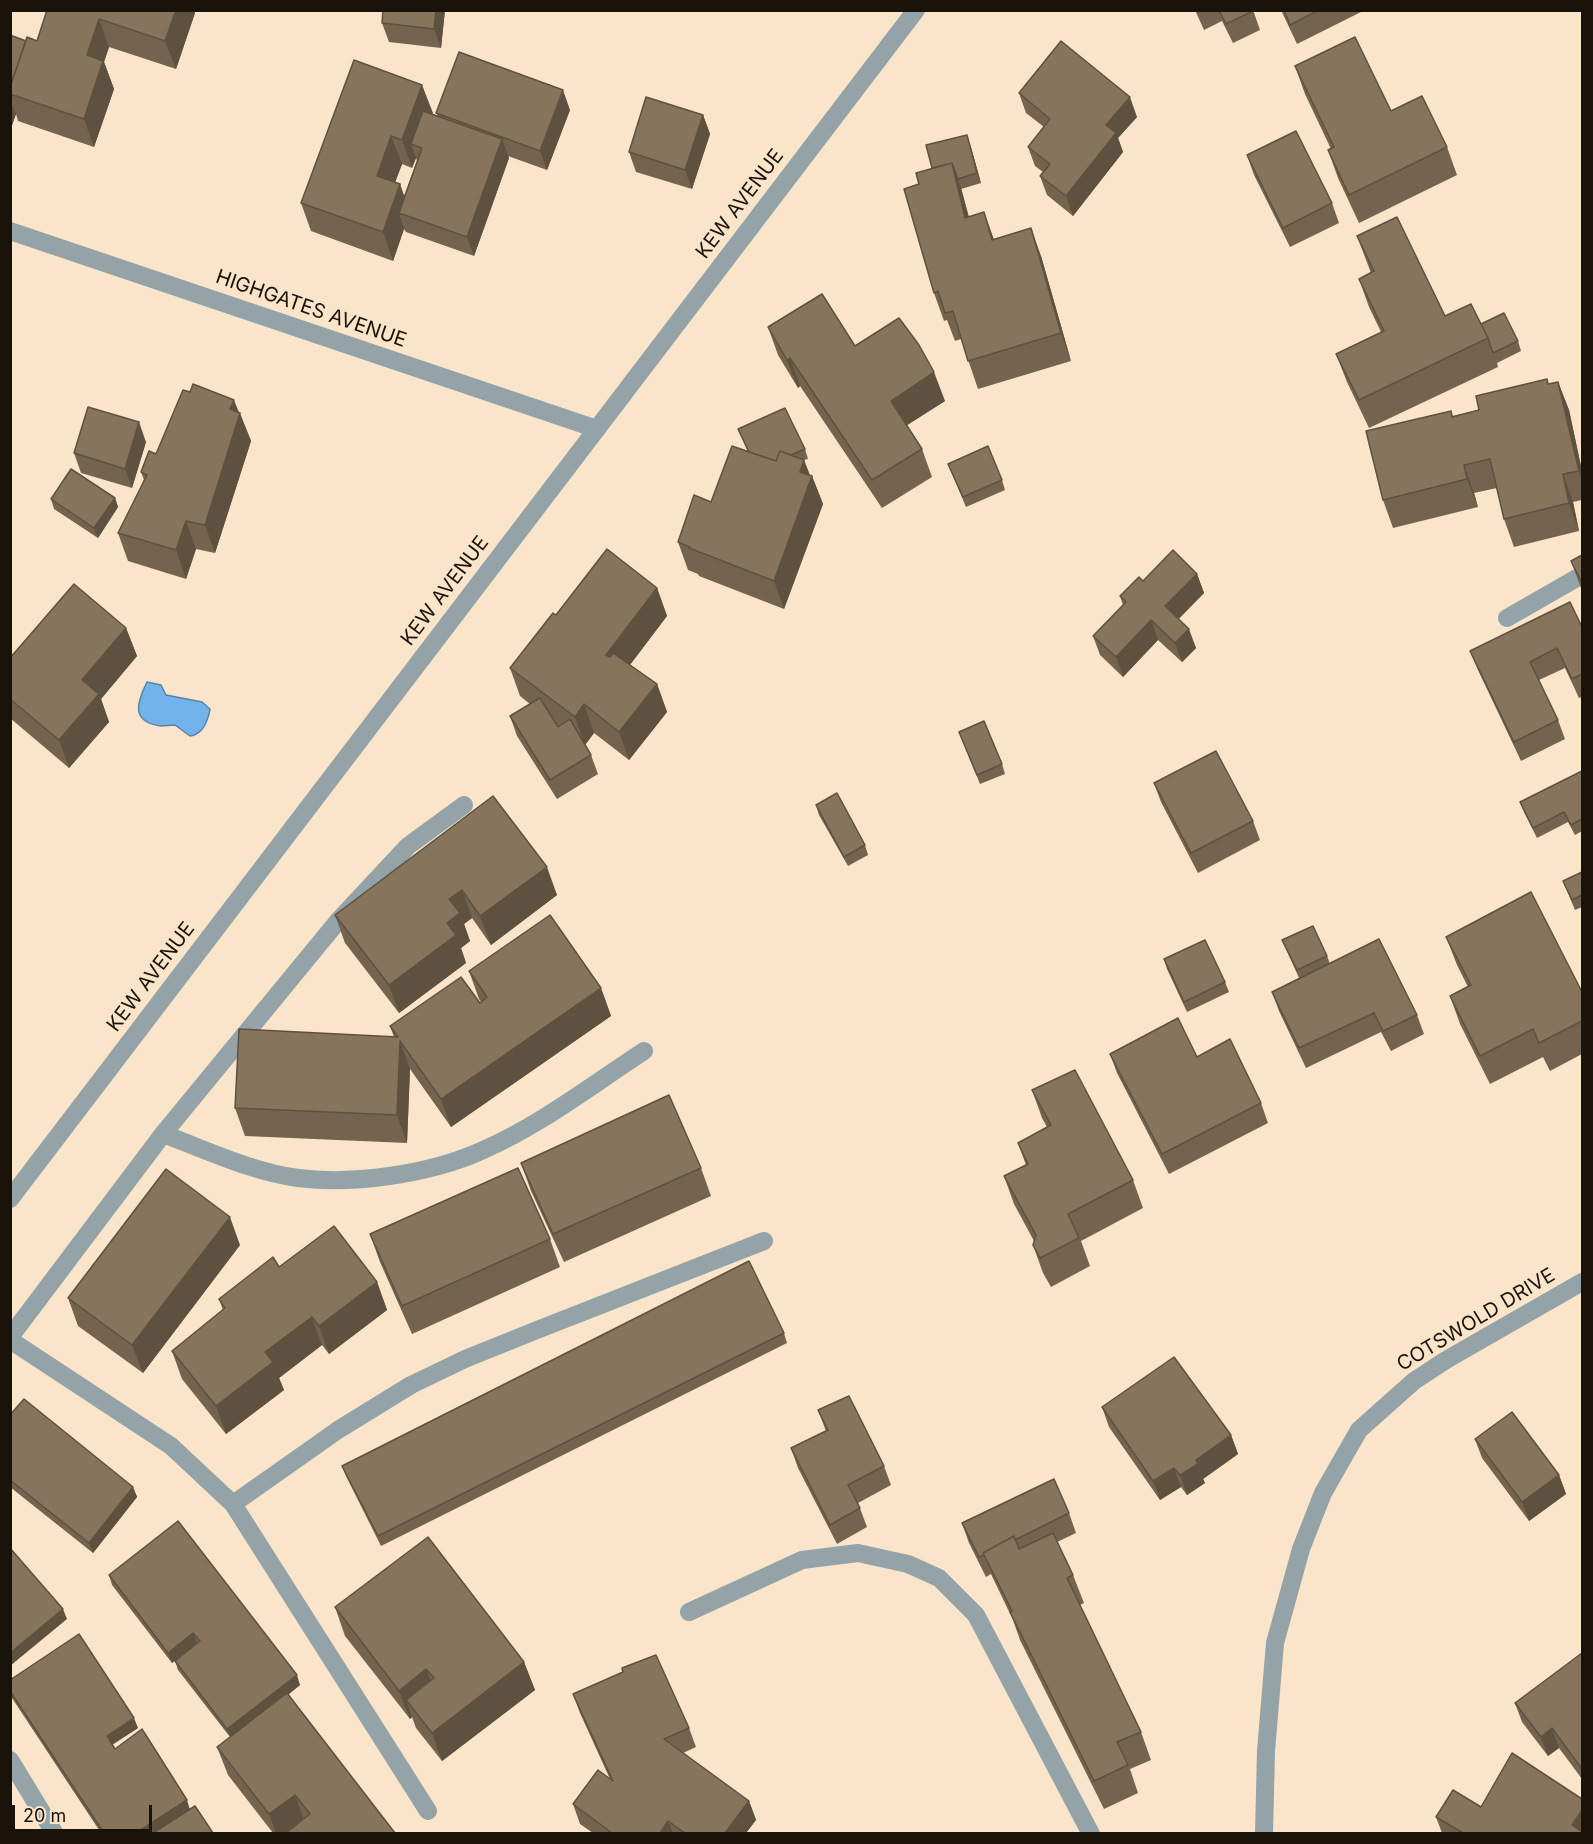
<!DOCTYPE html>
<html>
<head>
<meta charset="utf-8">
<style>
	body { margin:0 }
	#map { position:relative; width:1593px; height:1844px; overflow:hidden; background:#fae4ca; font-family:Inter,sans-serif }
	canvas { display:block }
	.frame { position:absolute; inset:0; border:12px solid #1a130a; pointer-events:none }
	.scale { position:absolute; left:12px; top:1805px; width:140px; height:27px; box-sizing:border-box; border:3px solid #1a130a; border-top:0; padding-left:8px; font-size:18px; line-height:21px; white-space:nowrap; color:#1a130a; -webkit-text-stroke:4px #fae4ca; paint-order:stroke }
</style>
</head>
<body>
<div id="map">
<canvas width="1593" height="1844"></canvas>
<div class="frame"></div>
<div class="scale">20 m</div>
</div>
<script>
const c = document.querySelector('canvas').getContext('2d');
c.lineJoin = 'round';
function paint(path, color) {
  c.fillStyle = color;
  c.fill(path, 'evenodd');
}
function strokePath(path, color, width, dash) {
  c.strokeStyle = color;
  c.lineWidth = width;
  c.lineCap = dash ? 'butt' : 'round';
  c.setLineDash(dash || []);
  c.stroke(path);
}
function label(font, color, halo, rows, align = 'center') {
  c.font = font + ' Inter,sans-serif';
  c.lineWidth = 4.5;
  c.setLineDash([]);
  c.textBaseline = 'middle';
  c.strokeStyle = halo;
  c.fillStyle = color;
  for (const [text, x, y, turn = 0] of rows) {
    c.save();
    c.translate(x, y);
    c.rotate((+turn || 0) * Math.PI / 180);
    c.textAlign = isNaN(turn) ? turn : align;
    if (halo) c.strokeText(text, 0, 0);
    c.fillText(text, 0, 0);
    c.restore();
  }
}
const water = new Path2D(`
	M147,682L161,685L166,695L202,702L210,709C208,720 204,734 190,736L175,725C170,725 165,726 161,726C130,722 137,702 147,682Z`);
paint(water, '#72b3ec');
strokePath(water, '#5883a8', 1.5);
strokePath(new Path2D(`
	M163,1134C207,1150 252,1172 298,1178C353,1185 430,1174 481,1151C539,1126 592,1085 644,1051
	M10,1337L163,1134L338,921L408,846L464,805
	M10,1340L171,1446L233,1504L428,1811
	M233,1504L338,1430L411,1385L465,1359L537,1330L764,1241
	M10,1760L55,1834`), '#93a3a7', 18);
strokePath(new Path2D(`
	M10,231L597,429
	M1507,618L1582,575
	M10,1199L916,10
	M689,1612L802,1560L858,1553L908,1564L939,1578L976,1615L1091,1834
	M1264,1834L1266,1751L1275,1643L1301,1549L1323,1493L1359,1430L1414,1381L1446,1360L1582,1282`), '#93a3a7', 18);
paint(new Path2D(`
	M47,10L195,13L176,69L109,47L104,62L114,89L94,147L18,121L16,114L10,131V35L26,41H37Z
	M383,10H445L441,48L389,42L382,23Z
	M1195,10H1253L1260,30L1233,43L1222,21L1204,30Z
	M1281,10H1365L1297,44Z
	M1295,66L1391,111L1447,147L1457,175L1359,223L1338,178L1328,150L1331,149L1305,94Z
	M422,85L432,115L438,116L436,113L570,110L547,170L508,156L509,158L474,256L406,232L404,229L393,261L311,231L301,203ZM416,158L417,161L404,196L400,184L395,182L402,164L412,168Z
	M1019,93L1137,117L1118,138L1123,152L1073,216L1047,195L1040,176L1043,172L1035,166L1028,147L1044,127L1026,113Z
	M703,115L710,134L692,189L636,172L629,152Z
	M970,144L981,183L961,189L969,217L984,212L994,240L1041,256L1071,361L978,389L961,339L955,341L947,320L944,321L934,293L919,184Z
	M1247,155L1332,203L1339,223L1290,247L1254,175Z
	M1357,236L1445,316L1481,324L1518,341L1521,351L1497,363L1498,367L1369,428L1347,382L1336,354L1381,332L1369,307L1359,279L1371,273Z
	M768,327L855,346L945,401L907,425L922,449L932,477L882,508L800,386L798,388L778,355Z
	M1558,382L1569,410L1582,471V500L1573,502L1579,531L1514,547L1504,519L1497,488L1474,493L1478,507L1393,528L1383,500L1451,411L1453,416L1479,410L1549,384Z
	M239,412L251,441L215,553L196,549L186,579L128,561L118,533L144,480L141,472L156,454Z
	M738,429L805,449L808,459L804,460L810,475L812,476L823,504L784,609L699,576L698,574L688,570L678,542L711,502L748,452Z
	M146,442L132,488L81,473L74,453Z
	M948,464L1002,480L1005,490L966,507Z
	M115,498L118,507L98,538L54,509L51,499Z
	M1582,555V591L1571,561Z
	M1197,574L1204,593L1178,619L1196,648L1182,662L1158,640L1123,677L1100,655L1093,636L1123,605L1120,596L1143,581Z
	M657,588L667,616L630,665L657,684L667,712L629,760L594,733L585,745L591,755L598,774L557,799L517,736L510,716L530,704L520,696L510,668L556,615Z
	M1582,627V697L1579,698L1565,668L1539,680L1558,720L1565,739L1521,761L1478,670L1470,651Z
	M126,628L137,656L101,699L109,722L69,768L10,718V658Z
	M959,732L1002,764L1005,774L980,784Z
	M1582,771V831L1575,835L1568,822L1537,838L1524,812L1520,802Z
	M1154,783L1253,821L1260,840L1198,873L1161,802Z
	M493,796L557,895L491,945L472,918L464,924L470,941L461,948L466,963L399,1013L345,943L335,915Z
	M816,805L865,845L868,855L848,866L819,815Z
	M1582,872V907L1575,910L1563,881Z
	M1446,937L1582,992V1054L1550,1071L1543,1057L1490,1084L1460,1024L1450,996L1468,987L1457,965Z
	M1282,940L1327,956L1330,964L1417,1015L1424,1034L1391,1051L1381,1032L1306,1068L1279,1011L1272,992L1299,978Z
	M1164,959L1225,982L1229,992L1187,1012L1167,969Z
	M469,971L601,988L611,1016L451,1127L410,1069L407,1143L245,1136L235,1108L394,1037L390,1026L480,1003L481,1002L479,999Z
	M1110,1054L1197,1057L1261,1103L1268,1123L1169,1174L1117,1073Z
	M1032,1090L1133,1180L1143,1208L1081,1241L1090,1266L1051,1287L1043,1273L1033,1245L1034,1241L1014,1204L1004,1176L1026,1165L1018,1143L1047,1127L1042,1118Z
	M521,1163L701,1168L711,1196L564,1262L531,1191Z
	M370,1234L550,1239L560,1267L412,1334L380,1262Z
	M240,1245L143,1373L78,1326L68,1298Z
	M377,1282L387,1310L329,1354L322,1345L279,1378L284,1390L226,1434L182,1379L172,1351L223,1310L219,1299Z
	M784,1333L787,1343L381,1546L346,1476L342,1466Z
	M1102,1407L1231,1435L1238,1454L1203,1479L1205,1483L1187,1495L1181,1487L1160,1500L1109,1427Z
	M818,1410L884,1466L891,1485L858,1503L867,1527L837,1544L798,1468L791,1448L826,1431Z
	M10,1415L133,1487L137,1497L93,1553L10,1487Z
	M1475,1439L1559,1475L1566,1494L1529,1521L1482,1458Z
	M1069,1513L1076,1533L1057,1542L1073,1575L1084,1603L1080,1605L1141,1732L1151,1760L1130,1769L1138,1793L1104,1809L1020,1640L1013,1620L991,1574L986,1577L969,1543L962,1523Z
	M109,1575L300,1685L288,1695L395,1833H273L228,1775L217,1747L230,1737L178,1670L175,1661L197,1644L172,1663L112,1585Z
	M335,1607L524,1662L535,1690L442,1761L416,1728L412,1717L410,1719L345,1636Z
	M1582,1653V1779L1559,1748L1548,1756L1522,1722L1515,1703Z
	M10,1680L138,1728L112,1745L115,1749L190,1809L213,1833H101L10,1695Z
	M573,1694L689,1728L696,1747L683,1753L749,1801L756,1820L746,1833H593L580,1824L573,1804L610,1779L580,1713Z
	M1481,1807L1582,1833H1442L1436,1817Z`), '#74644f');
paint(new Path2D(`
	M176,10H194L195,13L176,69L165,41Z
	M436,10H445L441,48L434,29Z
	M99,19L109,47L104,62L114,89L94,147L84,119L87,55Z
	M422,85L433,113L420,148L411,144L416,158L412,168L402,140Z
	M563,90L570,110L547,170L540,151Z
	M1130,97L1137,117L1118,138L1123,152L1073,216L1066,196L1106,125Z
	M10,99L16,114L10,131Z
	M703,115L710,134L692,189L685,170Z
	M967,135L970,144L981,183L977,173Z
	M391,136L402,164L387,204L377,176Z
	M502,139L509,158L474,256L467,237Z
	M952,163L962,191L976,246L965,218Z
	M400,184L410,213H399L404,229L393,261L383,232Z
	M984,212L994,240H992Z
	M1031,228L1041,256L1071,361L1061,333Z
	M790,358L800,386L798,388L787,360Z
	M934,372L945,401L901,429L891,401Z
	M1558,382L1569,410L1582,471V481L1579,471Z
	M234,400L240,415V413L251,441L215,553L205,525L230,409Z
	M139,422L146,442L132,488L125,469Z
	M804,460L811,479L812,476L823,504L784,609L774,581L800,472Z
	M1464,465L1474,493L1478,507L1467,479Z
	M1563,474L1573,502L1579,531L1569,503Z
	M115,498L118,507L98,538L94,528Z
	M186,521L196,549L186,579L176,550Z
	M1197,574L1204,593L1172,626L1165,606Z
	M657,588L667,616L616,683L606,655Z
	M1151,620L1158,640L1123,677L1116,657Z
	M126,628L137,656L101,699L109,722L69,768L59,740L82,680Z
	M1189,629L1196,648L1182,662L1175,643Z
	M657,684L667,712L629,760L619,732Z
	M584,704L594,733L585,745L575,717Z
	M547,867L557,895L491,945L480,916Z
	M462,890L472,918L464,924L470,941L461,948L466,963L399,1013L389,985L447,923L449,899Z
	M601,988L611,1016L451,1127L441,1099Z
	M400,1041L410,1069L407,1143L397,1115Z
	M230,1217L240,1245L143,1373L132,1345Z
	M377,1282L387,1310L329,1354L319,1326Z
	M312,1317L322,1345L279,1378L284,1390L226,1434L216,1406L265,1352Z
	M1231,1435L1238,1454L1203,1479L1205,1483L1187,1495L1180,1475L1196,1460Z
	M1174,1468L1181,1487L1160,1500L1153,1481Z
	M1559,1475L1566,1494L1529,1521L1522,1502Z
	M133,1487L137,1497L93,1553L89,1543Z
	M63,1609L67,1619L10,1666V1653Z
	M193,1633L197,1643L172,1663L168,1653Z
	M524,1662L535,1690L442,1761L432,1733Z
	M426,1669L437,1697L406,1700L412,1717L410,1719L399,1691Z
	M297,1675L300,1685L231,1738L227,1729Z
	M134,1718L138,1728L110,1746L107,1736Z
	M1552,1728L1559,1748L1548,1756L1541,1737Z
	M295,1795L305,1823L291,1833H276L269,1814Z
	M187,1800L190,1810L154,1833H136Z
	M749,1801L756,1820L746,1833H725Z
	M1582,1810V1833L1572,1825Z
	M668,1821L673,1833H660Z`), '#5e5140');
const building = new Path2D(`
	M47,10H176L165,41L99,19L87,55L103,61L84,119L10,94V87L27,37L37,41Z
	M383,10H436L434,29L382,23Z
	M1219,10H1253V11L1226,24Z
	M1284,10H1319L1290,25Z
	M10,35L26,41L10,87Z
	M1355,37L1391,111L1422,96L1447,147L1349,195L1328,150L1334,147L1295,66Z
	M1061,41L1130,97L1106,125L1116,133L1066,196L1040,176L1050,164L1028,147L1050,119L1019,93Z
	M459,52L563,90L540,151L436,113Z
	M354,60L422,85L402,140L391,136L377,176L400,184L383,232L301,203Z
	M646,97L703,115L685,170L629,152Z
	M423,111L502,139L467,237L399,213L422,148L411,144Z
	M1296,131L1332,203L1283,228L1247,155Z
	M967,135L977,173L958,179L952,163L932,168L926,145Z
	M952,163L965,218L984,212L992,240L1031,228L1061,333L968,361L953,311L945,313L938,291L934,293L904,189L919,184L916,173Z
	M1397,217L1445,316L1471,304L1488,338L1359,400L1336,354L1384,331L1359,279L1374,271L1357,236Z
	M822,294L855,346L899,318L919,345L934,372L891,401L922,449L872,480L790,358L787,360L768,327Z
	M1504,313L1518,341L1493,353L1488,338L1481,324Z
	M1547,379L1548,384L1558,382L1579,471L1563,474L1569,503L1504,519L1490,459L1464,465L1467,479L1383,500L1366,431L1451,411L1452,417L1479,410L1476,396Z
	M193,384L234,400L230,409L240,413L205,525L186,521L176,550L118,533L147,475L141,472L149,451L156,454L183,390L190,392Z
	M88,407L139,422L125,469L74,453Z
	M785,408L805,449L791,455L780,451L776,461L749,452L738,429Z
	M732,446L776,461L780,451L804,460L800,472L812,476L774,581L689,548L690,547L678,542L694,495L711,502Z
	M988,446L1002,480L963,497L948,464Z
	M71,469L115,498L94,528L51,499Z
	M607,549L657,588L606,655L610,657L613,653L657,684L619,732L584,704L575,717L510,668L553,613L556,615Z
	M1173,550L1197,574L1165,606L1189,629L1175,643L1151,620L1116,657L1093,636L1126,602L1120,596L1139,577L1143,581Z
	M1582,555V583L1571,561Z
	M74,584L126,628L82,680L99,694L59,740L10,699V658Z
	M1570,602L1582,627V674L1572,679L1557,648L1530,662L1558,720L1514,742L1470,651Z
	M540,698L558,727L570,719L591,755L550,780L510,716Z
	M984,721L1002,764L977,775L959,732Z
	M1216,751L1253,821L1191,853L1154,783Z
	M1582,771V819L1571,825L1564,812L1533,828L1520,802Z
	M837,793L865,845L844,857L816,805Z
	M493,796L547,867L480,916L462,890L449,899L460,913L447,923L456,935L389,985L335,915Z
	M1582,872V895L1572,900L1563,881Z
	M1531,892L1582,992V1021L1539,1043L1533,1029L1480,1056L1450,996L1471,985L1446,937Z
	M550,915L601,988L441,1099L400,1041L397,1115L235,1108L239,1029L398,1037L390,1026L461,977L480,1003L487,997L469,971Z
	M1313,926L1327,956L1297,970L1282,940Z
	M1379,939L1417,1015L1383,1031L1374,1013L1299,1048L1272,992Z
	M1205,940L1225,982L1184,1002L1164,959Z
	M1178,1018L1197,1057L1230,1039L1261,1103L1162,1154L1110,1054Z
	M1075,1070L1133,1180L1068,1214L1079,1238L1040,1258L1033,1245L1036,1235L1004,1176L1028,1164L1018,1143L1051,1125L1032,1090Z
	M669,1095L701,1168L553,1234L521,1163Z
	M518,1168L550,1239L402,1306L370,1234Z
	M166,1169L230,1217L132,1345L68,1298Z
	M334,1226L377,1282L319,1326L312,1317L265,1352L273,1362L216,1406L172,1351L225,1308L219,1299L273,1257L279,1267Z
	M749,1261L784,1333L378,1536L342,1466Z
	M1174,1357L1231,1435L1196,1460L1198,1464L1180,1475L1174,1468L1153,1481L1102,1407Z
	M849,1396L884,1466L848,1485L860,1508L830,1525L791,1448L828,1430L818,1410Z
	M24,1399L133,1487L89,1543L10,1480V1415Z
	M1512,1412L1559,1475L1522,1502L1475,1439Z
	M1054,1479L1069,1513L1015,1540L1014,1536L983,1553L984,1555L979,1557L962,1523Z
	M178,1521L297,1675L227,1729L175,1661L200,1641L193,1633L168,1653L109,1575Z
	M1053,1533L1073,1575L1067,1578L1141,1732L1117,1742L1128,1765L1094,1781L1010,1612L1012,1611L983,1553L1014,1536L1019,1549Z
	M428,1537L524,1662L432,1733L406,1700L434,1678L426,1669L399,1691L335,1607Z
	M10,1548L63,1609L10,1653Z
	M79,1634L134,1718L107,1736L115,1749L142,1729L187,1800L136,1833H104L10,1691V1680Z
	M1582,1653V1769L1552,1728L1541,1737L1515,1703Z
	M656,1655L689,1728L664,1739L749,1801L725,1833H685L668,1821L660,1833H612L573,1804L598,1770L613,1781L573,1694L623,1672L622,1668Z
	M287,1693L395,1833H286L310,1814L295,1795L269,1814L217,1747Z
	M1512,1753L1582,1799V1810L1572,1825L1582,1832V1833H1463L1436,1817L1453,1790L1481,1807Z
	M195,1806L213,1833H153Z`);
paint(building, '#87745c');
strokePath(building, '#5e5140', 1.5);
label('20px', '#1a130a', '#fae4ca', [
	["KEW AVENUE",740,204,-53],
	["HIGHGATES AVENUE",311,309,19],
	["KEW AVENUE",445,591,-53],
	["KEW AVENUE",151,977,-53],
	["COTSWOLD DRIVE",1476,1320,-31]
]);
</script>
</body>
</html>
